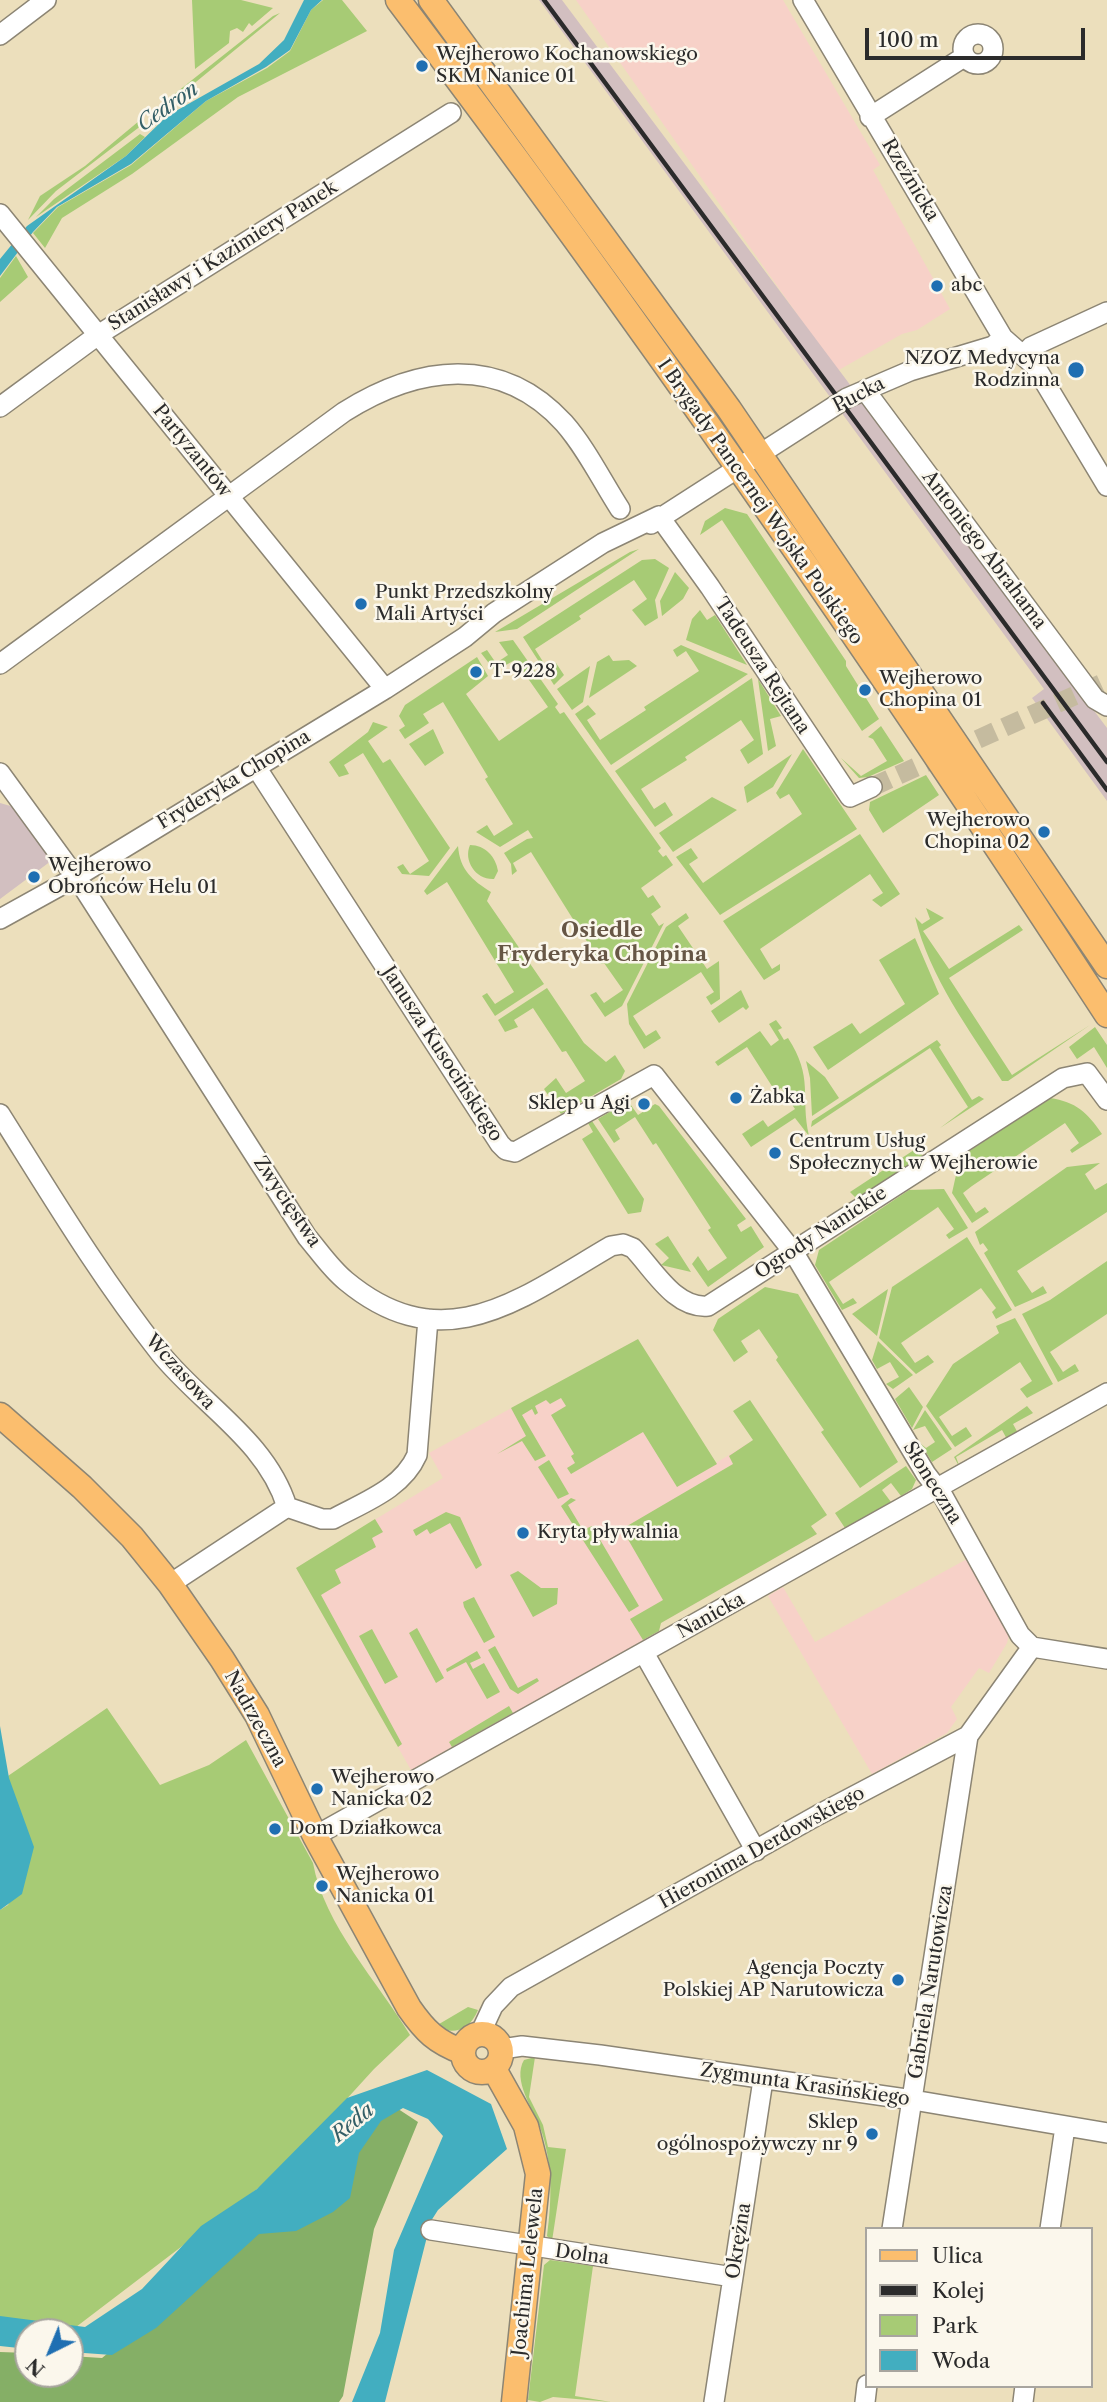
<!DOCTYPE html>
<html>
<head>
<meta charset="utf-8">
<style>
	body { margin:0 }
	#map { position:relative; width:1107px; height:2402px; overflow:hidden; background:#ecdfbc; font-family:"Libre Caslon Text",serif }
	canvas { display:block }
	.legend { position:absolute; left:865px; top:2227px; width:228px; height:161px; box-sizing:border-box; background:#fbf7ec; border:2px solid #a8a59f; margin:0; padding:9px 12px; list-style:none; font-size:21px; color:#2b2b2b }
	.legend li { display:flex; align-items:center; gap:14px; height:35px }
	.legend b { width:35px; border:2px solid #a8a59f }
	.north { position:absolute; left:14px; top:2318px; width:70px; height:70px; box-sizing:border-box; background:#fbf7ec; border:2px solid #a8a59f; border-radius:50%; rotate:223deg; font-size:19px; font-weight:700; line-height:28px; text-align:center; color:#2b2b2b }
	.north::after { content:''; display:block; margin:auto; width:24px; height:32px; background:#1f6fb2; clip-path:polygon(50% 0,100% 100%,50% 72%,0 100%) }
	.scale { position:absolute; left:865px; top:28px; width:220px; height:32px; box-sizing:border-box; border:4px solid #2b2b2b; border-top:0; padding-left:9px; font-size:21px; line-height:24px; white-space:nowrap; color:#2b2b2b; -webkit-text-stroke:5px #fbf7ec; paint-order:stroke }
</style>
</head>
<body>
<div id="map">
<canvas width="1107" height="2402"></canvas>
<ul class="legend">
<li><b style="height:9px;background:#fbbe6e"></b>Ulica</li>
<li><b style="height:9px;background:#2b2b2b"></b>Kolej</li>
<li><b style="height:19px;background:#a7cb75"></b>Park</li>
<li><b style="height:19px;background:#42aec0"></b>Woda</li>
</ul>
<div class="north">N</div>
<div class="scale">100 m</div>
</div>
<script>
const c = document.querySelector('canvas').getContext('2d');
c.lineJoin = 'round';
function paint(path, color) {
  c.fillStyle = color;
  c.fill(path, 'evenodd');
}
function strokePath(path, color, width, dash) {
  c.strokeStyle = color;
  c.lineWidth = width;
  c.lineCap = dash ? 'butt' : 'round';
  c.setLineDash(dash || []);
  c.stroke(path);
}
function label(font, color, halo, rows, align = 'center') {
  c.font = font + ' "Libre Caslon Text",serif';
  c.lineWidth = 5;
  c.setLineDash([]);
  c.textBaseline = 'middle';
  c.strokeStyle = halo;
  c.fillStyle = color;
  for (const [text, x, y, turn = 0] of rows) {
    c.save();
    c.translate(x, y);
    c.rotate((+turn || 0) * Math.PI / 180);
    c.textAlign = isNaN(turn) ? turn : align;
    if (halo) c.strokeText(text, 0, 0);
    c.fillText(text, 0, 0);
    c.restore();
  }
}
paint(new Path2D(`
	M576,0H783L880,165L873,170L950,309L917,330L902,334L837,371Z
	M638,1339L716,1463L753,1440L817,1534L661,1623L659,1631L632,1647L411,1770L296,1568L443,1478L429,1453Z
	M967,1559L1009,1635L1007,1643L989,1673L979,1668L951,1707L957,1719L947,1733L872,1774L768,1596L783,1587L815,1642Z`), '#f7d1c8');
paint(new Path2D(`
	M539,0H562L1107,728V801L1032,698L1044,689Z
	M0,803L14,807L51,861L0,899Z`), '#d2bfc0');
paint(new Path2D(`
	M192,0H241L273,8L252,26L249,23L243,32L237,28L230,31L229,43L195,69Z
	M323,0H342L367,31L238,97L132,174L62,218L45,248L33,233L58,207L131,165L206,101L267,68L290,51L311,10Z
	M280,13L152,118L149,114L273,16Z
	M139,121L142,125L56,191L28,220L40,196L85,166Z
	M140,134L145,137L126,156L36,217L54,199Z
	M16,256L28,277L0,302V278Z
	M725,508L747,514L846,661V666L879,719L862,731L722,520L700,535L705,521Z
	M639,549L517,629L495,632L630,552Z
	M655,559L669,568L655,600L658,618L645,626L632,610L647,599L634,580L579,616L581,619L535,649L547,668L556,663L564,675L554,685L523,637L642,560Z
	M675,572L689,588L683,599L662,616L660,601Z
	M700,610L707,620L715,615L747,665L686,640L692,619Z
	M513,640L558,704L555,707L560,714L564,712L661,848L658,851L663,857L666,855L673,865L641,888L648,898L653,895L661,907L651,914L659,926L664,923L622,1006L605,1017L590,995L596,992L604,1003L623,990L604,963L601,964L531,852L513,863L517,871L512,875L511,864L504,853L527,839L533,838L528,830L500,847L476,832L487,825L494,836L513,824L485,779L488,777L443,702L423,714L429,723L405,739L399,730L405,726L399,716L405,705L477,657L488,676L466,694L499,741L548,707L515,660L495,671L481,653L487,650L496,663L508,655L499,642Z
	M681,645L748,674L611,765L575,714L588,705L596,714L587,720L600,740L646,710L644,707L699,671L686,651L677,657L673,650Z
	M609,655L613,661L629,660L637,666L589,698L597,662Z
	M590,666L583,702L572,710L557,689Z
	M752,678L763,754L748,764L740,750L754,740L741,720L685,757L687,760L641,789L654,809L665,802L673,815L655,827L615,771Z
	M758,679L781,716L770,719L776,746L768,751Z
	M373,722L388,727L368,741L383,763L390,759L450,848L429,876L402,874L397,867L403,864L410,874L429,861L363,753L344,765L349,774L339,777L329,762L368,732Z
	M881,726L904,761L868,777L859,778L841,758L861,776L887,761L873,739L868,737Z
	M433,729L444,753L425,766L409,744Z
	M803,749L857,829L720,915L676,857L691,848L698,858L689,864L703,883L802,814L789,794L780,799L776,793Z
	M792,754L773,787L747,803L744,787Z
	M926,775L939,795L883,833L869,810L870,802Z
	M712,797L737,810L673,852L659,833Z
	M860,834L900,894L881,907L872,900L883,893L870,874L760,949L772,969L780,964V970L764,980L723,921Z
	M470,845C485,845 496,857 498,871L494,879C476,880 463,861 470,845Z
	M458,846C460,870 472,880 491,892L487,901L544,984L495,1016L482,996L487,993L495,1004L514,992L447,882L427,895L424,891Z
	M926,908L944,918L923,931L949,969L1019,925L1023,930L949,978L1012,1075L1090,1025L1008,1081H1002C969,1029 930,978 915,917L922,924L930,919Z
	M686,913L689,918L678,926L707,969L719,961L720,999L711,1005L706,997L714,992L701,972L633,1016L646,1036L656,1030L661,1038L644,1049L629,1024L627,1004L666,927Z
	M915,938L939,994L828,1070L813,1047L852,1023L860,1034L905,1004L879,960Z
	M547,988L584,1043L606,1062L615,1055L625,1071L621,1079L561,1114L544,1089L556,1078L566,1093L585,1081L566,1051L562,1052L533,1008L514,1020L518,1027L505,1032L498,1020Z
	M741,990L749,1007L746,1010L743,1007L719,1023L711,1011Z
	M776,1020L782,1028L778,1030L784,1040L788,1038C814,1078 800,1095 809,1136L795,1118L751,1147L742,1134L763,1120L768,1127L795,1109L781,1088L775,1091L747,1047L718,1066L715,1062L760,1031L771,1046L779,1040L769,1024Z
	M1095,1027L1107,1045V1068L1094,1047L1077,1059L1069,1047Z
	M937,1040L941,1045L939,1047L972,1100L979,1096L984,1099L940,1128L968,1107L930,1048L811,1127L812,1121Z
	M806,1061L825,1077L839,1098L812,1116L810,1078Z
	M1050,1098C1076,1102 1087,1112 1102,1134L1072,1153L1070,1150L1079,1143L1065,1123L972,1186L963,1193L976,1213L985,1207L989,1212L972,1223L952,1193L960,1157Z
	M628,1101L638,1115L655,1104L659,1106L746,1219L737,1225L741,1232L751,1226L764,1247L708,1287L692,1264L698,1256L708,1271L727,1258L708,1230L711,1228L656,1143L653,1145L635,1117L615,1130L620,1139L614,1143L598,1119Z
	M592,1121L644,1199L641,1212L628,1214L582,1139L593,1132L588,1123Z
	M917,1148L924,1158L859,1201L850,1192Z
	M1100,1163L1085,1174L1095,1190L1107,1183V1212L1017,1271L1032,1293L1043,1286L1047,1293L1015,1307L984,1253L988,1250L983,1243L980,1245L975,1232L1067,1167Z
	M944,1189L968,1228L949,1239L946,1235L954,1229L938,1207L829,1282L843,1304L853,1298L857,1303L842,1310L815,1265L819,1250L909,1190Z
	M668,1236L691,1272L661,1265L669,1258L655,1244Z
	M967,1237L1012,1310L996,1319L992,1312L996,1308L981,1288L901,1343L915,1363L928,1355L934,1362L916,1374L879,1338L892,1287Z
	M1107,1261V1314L1050,1352L1063,1372L1075,1364L1079,1371L1058,1382L1022,1314L1050,1300Z
	M765,1287L798,1294L898,1462L860,1488L821,1432L824,1430L776,1360L778,1357L759,1329L741,1341L748,1352L734,1362L713,1330L718,1319Z
	M888,1289L877,1336L852,1314Z
	M1015,1318L1053,1384L1027,1398L1020,1389L1032,1381L1020,1362L939,1417L952,1436L966,1427L972,1436L955,1447L926,1406L953,1364L999,1333L996,1326Z
	M638,1339L717,1464L677,1487L643,1432L571,1474L567,1468L575,1463L571,1456L574,1454L551,1415L566,1406L561,1398L550,1404L546,1400L535,1406L538,1413L535,1415L532,1409L522,1415L546,1456L535,1461L522,1441L497,1454L526,1436L511,1408Z
	M878,1341L913,1375L893,1389L886,1384L899,1377L890,1362L877,1369L872,1360Z
	M909,1387L923,1407L912,1428L895,1399Z
	M750,1400L827,1515L811,1526L817,1534L661,1623L659,1631L643,1640L630,1619L663,1600L622,1529L733,1464L729,1456L753,1440L733,1411Z
	M1027,1406L1033,1413L1013,1424L1019,1435L1008,1441L1002,1430L956,1457L960,1468L954,1457Z
	M925,1410L952,1449L932,1462L921,1444L926,1448L935,1442L925,1426L913,1430Z
	M549,1460L569,1494L558,1499L538,1467Z
	M906,1466L916,1480L912,1489L901,1496L891,1483L882,1490L891,1502L845,1528L835,1513Z
	M571,1498L576,1500L568,1505L583,1530L592,1526L639,1606L629,1612L561,1506Z
	M446,1512L460,1517L482,1565L476,1569L450,1523L430,1534L427,1529L416,1536L413,1530Z
	M375,1519L383,1532L372,1538L376,1547L335,1570L341,1583L321,1595L402,1744L398,1747L296,1568Z
	M518,1571L541,1588H558L557,1604L533,1617L510,1575Z
	M474,1597L495,1637L484,1643L464,1607L463,1602Z
	M417,1628L444,1678L436,1683L409,1633Z
	M372,1629L398,1677L385,1684L359,1636Z
	M495,1646L518,1688L537,1678L539,1681L518,1694L510,1689L488,1650Z
	M477,1651L481,1658L470,1663L473,1669L484,1663L500,1692L487,1699L466,1662L447,1672L446,1669Z
	M509,1706L513,1713L452,1747L449,1742Z
	M107,1708L160,1785L209,1765L246,1740L313,1863C324,1925 378,1982 410,2035L374,2069L282,2170L76,2327L0,2324V1910L8,1905L23,1875L5,1778Z
	M468,2007L478,2010C469,2031 455,2035 434,2027Z
	M535,2057L529,2097L543,2125L548,2147L566,2149L552,2241L547,2236C552,2199 553,2163 540,2127C533,2109 512,2080 524,2060Z
	M550,2260L593,2266L575,2396L611,2402L553,2397L540,2402L528,2400L544,2265Z`), '#a7cb75');
paint(new Path2D(`
	M386,2101L418,2122L374,2229L343,2396L339,2402H0V2352L28,2353V2374H70V2356L102,2358L269,2221Z`), '#85af66');
paint(new Path2D(`
	M304,0H322L311,10L290,50L266,67L206,101L131,164L57,207L33,232L0,276V259L27,226L126,156L167,116L259,64L284,40Z
	M0,1726L9,1778L34,1847L22,1894L0,1910Z
	M427,2070L491,2104L507,2149L438,2210L431,2221L385,2402H352L380,2333L394,2250L443,2136L428,2119L403,2108L381,2121L359,2153L350,2198L333,2212L296,2231L259,2234L156,2328L112,2355L70,2352V2332H28V2349L0,2346V2316L85,2327L142,2289L201,2226L257,2189L347,2098Z`), '#42aec0');
strokePath(new Path2D(`
	M872,787L1107,681`), '#c5bb9f', 19, [19, 10]);
const minor = new Path2D(`
	M803,0L1003,338L1035,366L1107,486
	M963 49a15 15 0 1 1 30 0a15 15 0 1 1-30 0Z
	M0,35L46,0
	M870,117L964,57
	M0,214L385,689
	M1023,355L1031,347L1107,312
	M865,390L1095,699L1107,706
	M0,407L98,335L451,113
	M659,516L710,587L850,797L872,787
	M651,524L847,398L910,371L993,346L1003,338
	M0,664L344,412C417,366 500,353 564,423C586,448 602,481 620,509
	M256,767L500,1144L506,1150L515,1152L654,1075L794,1253L926,1474L943,1496L1020,1635L1032,1647L1107,1659
	M0,773L83,887L307,1237C319,1251 331,1269 346,1281C444,1362 520,1299 611,1246L623,1244L633,1248C654,1270 675,1309 708,1306L1063,1078L1087,1073L1107,1100
	M0,919L76,877L385,689L465,637L494,613L603,543L659,516
	M0,1114C51,1195 100,1277 160,1353C201,1404 267,1441 287,1507L170,1584
	M287,1507L322,1519H333C364,1502 402,1489 417,1455L428,1319
	M644,1653L756,1851
	M315,1836L1107,1393
	M480,2034L493,2006L511,1987L818,1815L968,1736L1032,1647
	M502,2049L522,2046L600,2055L913,2100L1107,2133
	M892,2229L968,1736
	M1050,2229L1065,2127
	M431,2230L733,2277
	M714,2402L763,2080
	M865,2402L867,2385
	M1023,2402L1025,2386`);
const major = new Path2D(`
	M398,0C647,329 882,669 1107,1015
	M431,0L729,409L1107,966
	M0,1415L82,1487L132,1537L170,1584L222,1659L257,1715L315,1836L409,2008C425,2031 436,2042 463,2052
	M463 2053a19 19 0 1 1 38 0a19 19 0 1 1-38 0Z
	M494,2069L526,2126L538,2174L514,2402`);
strokePath(minor, '#8c8574', 22);
strokePath(major, '#8c8574', 27);
strokePath(minor, '#fff', 19);
strokePath(major, '#fbbe6e', 24);
strokePath(new Path2D(`
	M544,0L1107,762
	M1043,703L1107,790`), '#2b2b2b', 4.5);
for (const [x, y, r, color] of [
	[422,66,7,"#1f6fb2"],
	[937,286,7,"#1f6fb2"],
	[1076,370,9,"#1f6fb2"],
	[361,604,7,"#1f6fb2"],
	[476,672,7,"#1f6fb2"],
	[865,690,7,"#1f6fb2"],
	[1044,832,7,"#1f6fb2"],
	[34,877,7,"#1f6fb2"],
	[736,1098,7,"#1f6fb2"],
	[644,1104,7,"#1f6fb2"],
	[775,1153,7,"#1f6fb2"],
	[523,1533,7,"#1f6fb2"],
	[317,1789,7,"#1f6fb2"],
	[275,1829,7,"#1f6fb2"],
	[322,1886,7,"#1f6fb2"],
	[898,1980,7,"#1f6fb2"],
	[872,2134,7,"#1f6fb2"]
]) {
  const dot = new Path2D();
  dot.arc(x, y, r, 0, 2 * Math.PI);
  c.fillStyle = color;
  c.fill(dot);
  strokePath(dot, '#fbf7ec', 2.5);
}
label('19px', '#2b2b2b', '#fbf7ec', [
	["Wejherowo Kochanowskiego",436,55],
	["SKM Nanice 01",436,77],
	["abc",951,286],
	["NZOZ Medycyna",1060,359,"right"],
	["Rodzinna",1060,381,"right"],
	["Punkt Przedszkolny",375,593],
	["Mali Artyści",375,615],
	["T-9228",490,672],
	["Wejherowo",879,679],
	["Chopina 01",879,701],
	["Wejherowo",1030,821,"right"],
	["Chopina 02",1030,843,"right"],
	["Wejherowo",48,866],
	["Obrońców Helu 01",48,888],
	["Żabka",750,1098],
	["Sklep u Agi",630,1104,"right"],
	["Centrum Usług",789,1142],
	["Społecznych w Wejherowie",789,1164],
	["Kryta pływalnia",537,1533],
	["Wejherowo",331,1778],
	["Nanicka 02",331,1800],
	["Dom Działkowca",289,1829],
	["Wejherowo",336,1875],
	["Nanicka 01",336,1897],
	["Agencja Poczty",884,1969,"right"],
	["Polskiej AP Narutowicza",884,1991,"right"],
	["Sklep",858,2123,"right"],
	["ogólnospożywczy nr 9",858,2145,"right"]
], 'left');
label('19px', '#2b2b2b', '#fbf7ec', [
	["Rzeźnicka",910,180,59],
	["Stanisławy i Kazimiery Panek",223,256,-32],
	["Pucka",859,395,-27],
	["Partyzantów",192,451,51],
	["I Brygady Pancernej Wojska Polskiego",760,502,55],
	["Antoniego Abrahama",984,550,53],
	["Tadeusza Rejtana",762,666,57],
	["Fryderyka Chopina",234,780,-31],
	["Janusza Kusocińskiego",442,1054,57],
	["Zwycięstwa",287,1202,56],
	["Ogrody Nanickie",821,1233,-33],
	["Wczasowa",180,1372,48],
	["Słoneczna",932,1483,58],
	["Nanicka",711,1616,-29],
	["Nadrzeczna",255,1719,61],
	["Hieronima Derdowskiego",762,1848,-29],
	["Gabriela Narutowicza",931,1982,-81],
	["Zygmunta Krasińskiego",805,2085,8],
	["Okrężna",739,2241,-81],
	["Dolna",582,2255,8],
	["Joachima Lelewela",528,2272,-84]
]);
label('italic 21px', '#345f67', '#fbf7ec', [
	["Cedron",168,107,-35],
	["Reda",353,2123,-40]
]);
label('bold 21px', '#665645', '#fbf7ec', [
	["Osiedle",602,931],
	["Fryderyka Chopina",602,955]
]);
</script>
</body>
</html>
